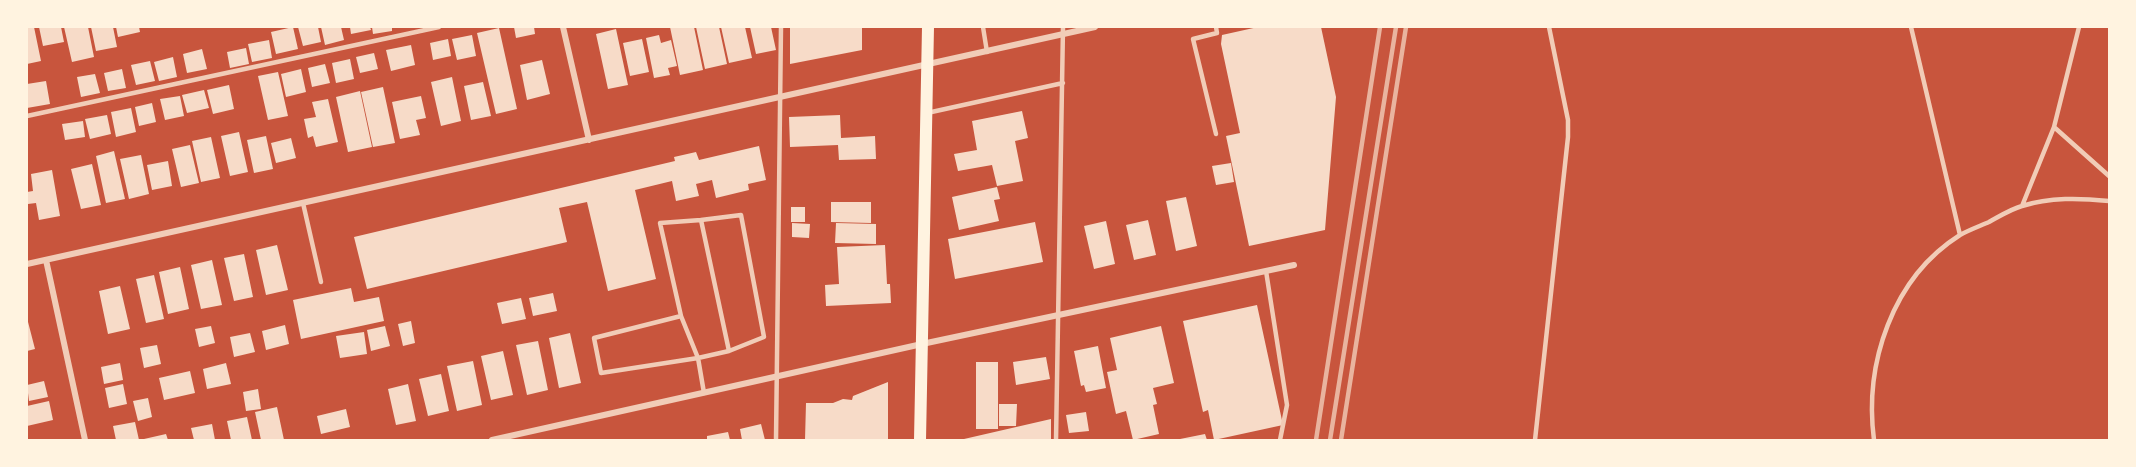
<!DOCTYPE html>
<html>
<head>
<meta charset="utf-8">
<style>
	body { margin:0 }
	#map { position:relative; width:2136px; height:467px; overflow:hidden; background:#c8553d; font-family:Ubuntu,sans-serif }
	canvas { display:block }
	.frame { position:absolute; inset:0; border:28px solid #fff3e0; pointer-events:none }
</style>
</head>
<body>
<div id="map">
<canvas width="2136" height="467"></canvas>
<div class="frame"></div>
</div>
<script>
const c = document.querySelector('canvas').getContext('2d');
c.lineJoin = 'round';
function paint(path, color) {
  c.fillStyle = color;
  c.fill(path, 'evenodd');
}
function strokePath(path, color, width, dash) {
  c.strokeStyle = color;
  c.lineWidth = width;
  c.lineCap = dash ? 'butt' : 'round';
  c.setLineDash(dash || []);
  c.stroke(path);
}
paint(new Path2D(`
	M27,27H34L41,61L27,64Z
	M39,27H61L64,42L43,46Z
	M64,27H88L94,57L72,62Z
	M91,27H113L117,47L96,51Z
	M116,27H139L140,32L118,37Z
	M293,27L298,49L276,54L271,32Z
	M298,27H318L321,42L303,46Z
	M321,27H341L344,40L325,45Z
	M350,27H370L371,30L351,34Z
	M372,27H392V31L373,34Z
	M514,27H534L535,34L516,38Z
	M670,27H694L703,70L680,75Z
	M696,27H719L727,64L705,69Z
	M721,27H745L752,58L729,63Z
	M750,27H771L776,50L756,54Z
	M790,27H862V50L790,64Z
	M1258,27H1321L1336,97L1325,230L1249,246L1226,136L1240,133L1221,44L1222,35Z
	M499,28L517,109L496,114L477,33Z
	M616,29L628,85L608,89L596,34Z
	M472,35L476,56L457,60L452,39Z
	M659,35L661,43L671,40L677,66L668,68L670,75L654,78L646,38Z
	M448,39L451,56L433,60L430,43Z
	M642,39L649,72L630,76L623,43Z
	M269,40L272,58L252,62L248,44Z
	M411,45L415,65L391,71L386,50Z
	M246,48L249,64L230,68L227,52Z
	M202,49L207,69L187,73L183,54Z
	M374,53L378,69L360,73L356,57Z
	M173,57L177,77L159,81L154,62Z
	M350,59L354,79L336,83L332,63Z
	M542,60L550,94L527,100L520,65Z
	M150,61L155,81L136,85L131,65Z
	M325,64L330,83L312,87L308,68Z
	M122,69L126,88L108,91L104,73Z
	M301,69L306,92L286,97L281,74Z
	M278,72L288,116L268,120L258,76Z
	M95,74L100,93L81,97L77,77Z
	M452,77L461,121L441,126L431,82Z
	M46,81L50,104L27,108V84Z
	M483,82L491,116L471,120L464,86Z
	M229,85L234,109L213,114L207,90Z
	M383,87L395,143L373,147L361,92Z
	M204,90L209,108L187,113L182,95Z
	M360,91L372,147L348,152L336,97Z
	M180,96L184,116L165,120L160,99Z
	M421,96L426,118L416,120L420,135L400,139L392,102Z
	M328,99L338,142L316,147L313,136L308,138L304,119L316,117L312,102Z
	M152,103L156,122L139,126L135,107Z
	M131,108L136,132L116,137L111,112Z
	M1022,111L1028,138L1015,141L1023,181L997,186L992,165L958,171L954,154L977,150L972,121Z
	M107,115L111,134L90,139L85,119Z
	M840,115L841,138L875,136L876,159L839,160L838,145L790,147L789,117Z
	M83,121L85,137L65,140L62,124Z
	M239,132L248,172L230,176L221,136Z
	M266,136L273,169L254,173L247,140Z
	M211,137L220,178L201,182L192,141Z
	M291,138L296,158L276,163L271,143Z
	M190,145L199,183L181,187L172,149Z
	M759,146L766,180L748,184L749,190L716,198L712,180L696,184L699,196L676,201L672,181L635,190L656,279L608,291L587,202L559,208L567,242L367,289L354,237L675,161L674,157L696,152L699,160Z
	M114,151L125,199L106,203L96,156Z
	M141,155L149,194L129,199L120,159Z
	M168,161L172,186L152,190L147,165Z
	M1231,163L1234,182L1216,185L1212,166Z
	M92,164L101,205L81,209L71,169Z
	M52,170L60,216L39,220L36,203L28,204L27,192L33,191L31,174Z
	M997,187L1000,199L994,200L999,221L959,230L952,197Z
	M1186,197L1197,246L1176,251L1166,201Z
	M831,202H871V223L831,222Z
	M791,207H805V222H791Z
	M1148,220L1156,255L1134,260L1126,225Z
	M1106,221L1115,264L1094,269L1084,226Z
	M1035,222L1043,262L955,279L948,239Z
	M792,223L810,224L809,238L792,237Z
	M836,223L876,224V244L835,243Z
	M277,245L288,290L266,295L256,250Z
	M885,245L887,284H890L891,303L826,306L825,285L839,284L837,247Z
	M244,254L253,297L234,301L224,258Z
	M212,260L222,305L201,309L191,265Z
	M180,267L189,309L168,314L159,272Z
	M154,275L164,319L146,323L136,279Z
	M120,286L130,329L108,334L99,291Z
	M351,288L354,302L379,297L384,321L301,339L293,300Z
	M553,293L557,311L533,316L529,298Z
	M521,298L526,319L502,324L497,303Z
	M1257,305L1283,425L1214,440L1208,410L1203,412L1183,321Z
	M27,318L35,349L27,351Z
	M411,321L415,343L403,346L398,324Z
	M285,325L289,344L266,350L262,331Z
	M211,326L215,343L199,347L195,329Z
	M385,326L390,346L371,351L367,330Z
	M1161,326L1174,383L1153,388L1157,404L1153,405L1159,434L1133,440L1126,411L1116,414L1107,372L1117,370L1110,338Z
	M364,332L367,354L340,358L336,336Z
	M250,333L255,352L234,357L230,337Z
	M570,333L581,383L559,388L549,338Z
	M538,341L548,390L527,395L516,345Z
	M157,345L161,364L144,368L140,348Z
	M1098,346L1106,388L1086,392L1084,385L1081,386L1074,351Z
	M503,351L513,395L491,400L481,356Z
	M1046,357L1050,379L1016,385L1013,362Z
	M473,361L482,405L457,411L447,366Z
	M976,362H998V429H976Z
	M120,363L123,380L104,384L101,367Z
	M226,363L231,384L207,389L203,369Z
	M190,371L195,393L164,400L159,378Z
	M441,374L449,411L428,416L419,379Z
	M44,381L48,397L29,401L27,385Z
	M888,382V440H805L806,403H833L843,399L852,400L853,396Z
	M123,384L127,404L109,408L105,388Z
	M408,384L416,421L396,425L388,389Z
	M258,389L261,409L246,411L243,392Z
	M148,398L152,417L138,421L133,401Z
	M49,401L53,420L27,426V406Z
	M999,404H1017L1016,426H999Z
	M277,407L284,440H261L255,412Z
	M346,409L350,427L321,434L317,416Z
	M1086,412L1089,431L1069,433L1066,415Z
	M247,417L252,440H231L227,421Z
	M1051,419V440H964V439Z
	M135,422L139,440H116L113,426Z
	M212,424L215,440H194L191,428Z
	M761,424L765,440H742L740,429Z
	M728,432L730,440H707V436Z
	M166,434L168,440H144V439Z
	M1205,434L1207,440H1180V439Z`), '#f7dbc8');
strokePath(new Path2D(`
	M983,27L987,52
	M1216,27L1217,33L1193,39L1216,134
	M1911,27L1960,235
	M927,113L1063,83
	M27,116L439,27
	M2054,127L2109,176
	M303,203L321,282
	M2022,206L2054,127L2079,27
	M701,220L729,351L698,358L601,373L594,338L681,316L660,223Z
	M701,220L741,215L764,337L729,351
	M1266,271L1287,405L1280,440
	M681,316L698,358L704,393
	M776,440L781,27
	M1056,440L1063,27
	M1535,440L1568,137V120L1549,27
	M1874,440C1864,364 1892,278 1960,235C1969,230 1980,226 1989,222C2000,216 2011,209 2022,206C2050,197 2080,198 2109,201`), '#f1ccb7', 4.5);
strokePath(new Path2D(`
	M563,27L589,140
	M46,260L85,440
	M27,264L1095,27
	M492,440L922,344L1294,265`), '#f1ccb7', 6);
strokePath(new Path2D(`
	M920,440L928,27`), '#fff3e0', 12);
strokePath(new Path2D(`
	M1316,440L1380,27
	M1330,440L1396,27
	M1341,440L1406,27`), '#e9b49f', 4.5);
</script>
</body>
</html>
